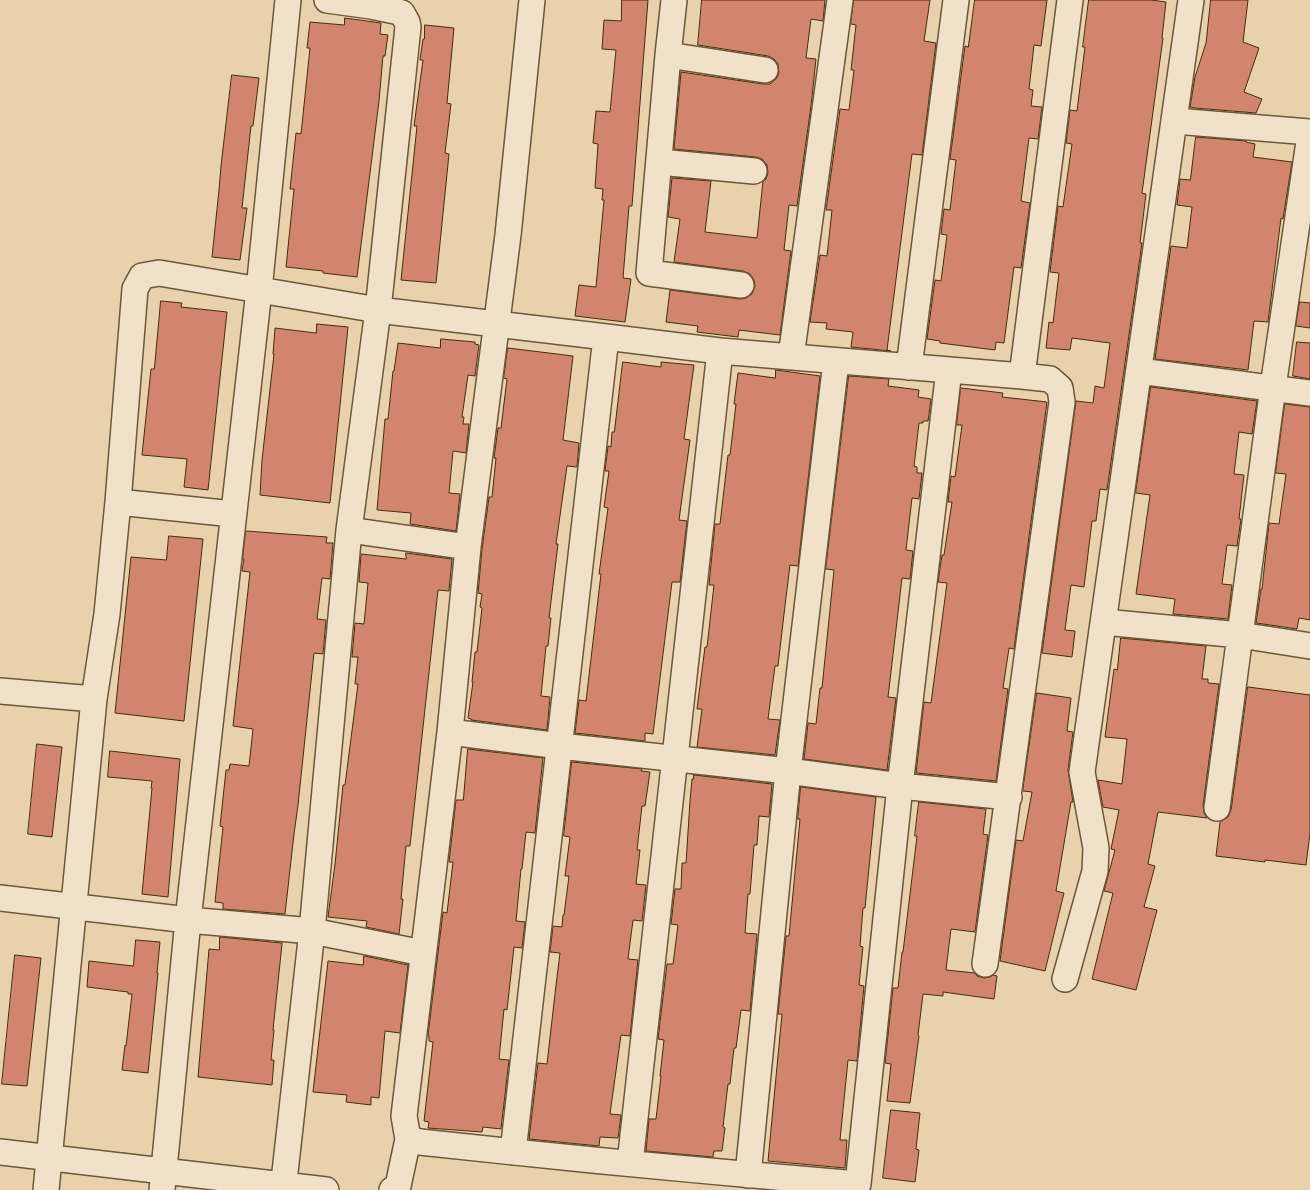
<!DOCTYPE html>
<html>
<head>
<meta charset="utf-8">
<style>
	body { margin:0 }
	canvas { display:block; background:#e8d2ae }
</style>
</head>
<body>
<canvas width="1310" height="1190"></canvas>
<script>
const c = document.querySelector('canvas').getContext('2d');
c.lineJoin = 'round';
function paint(path, color) {
  c.fillStyle = color;
  c.fill(path, 'evenodd');
}
function strokePath(path, color, width, dash) {
  c.strokeStyle = color;
  c.lineWidth = width;
  c.lineCap = dash ? 'butt' : 'round';
  c.setLineDash(dash || []);
  c.stroke(path);
}
const building = new Path2D(`
	M622,0H648L632,206H629L623,278L631,279L625,322L575,316L579,285L596,287L604,200H602L603,189L595,188L598,144L593,143L596,111L610,112L616,50L602,49L604,20L621,21Z
	M702,0H825L823,21L811,19L806,58L816,59L811,106L797,206L789,205L784,250L791,251L780,335L739,330L738,337L697,332L698,326L666,322L670,290L740,299L746,298L752,294L755,286L754,280L750,274L743,271L674,262L680,219L668,217L672,178L711,181L705,232L757,238L763,181L766,179L768,173L767,165L762,159L756,157L674,149L681,72L763,84H770L776,79L779,73L778,64L774,59L768,56L698,45Z
	M854,0H930L924,41L936,43L922,155L912,154L887,350L891,351L851,347L853,332L826,329L827,323L810,322L820,255L827,256L832,210H826L840,109L849,110L854,70H851L856,25L851,24Z
	M975,0H1047L1041,46L1034,45L1029,89L1033,90L1031,106L1042,107L1038,139L1029,138L1021,201L1030,203L1021,268L1014,267L1004,343L996,342L995,350L940,343V341L927,339L935,280L941,281L947,235L941,234L944,209L950,210L956,160L950,159L965,46L968,47Z
	M1089,0H1151L1166,2L1162,38H1163L1142,193L1146,194L1140,243H1142L1107,490L1100,489L1096,521H1092L1084,587L1071,585L1065,630L1075,631L1072,657L1042,653L1076,401L1093,403L1095,386L1104,388L1110,343L1072,338L1070,350L1046,348L1049,322L1053,323L1059,273L1050,272L1058,206L1063,207L1072,144L1066,143L1070,110L1077,111L1085,47H1083Z
	M1211,0H1248L1243,42L1259,48L1244,92L1262,99L1256,113L1195,108L1190,107L1195,77L1206,43Z
	M345,18L381,23L380,34L388,35L385,56H383L379,101L357,277L323,273V271L286,267L294,189H290L292,171L296,133L301,134L310,48H307L310,22L344,25Z
	M425,25L454,28L447,103L451,104L445,153L449,154L436,283L401,280L417,126H414L423,60H420L423,39H424Z
	M232,75L259,78L253,126H251L242,208H247L240,260L212,257L219,190L221,166Z
	M1196,137L1246,141V142L1255,144L1253,157L1292,162L1283,219L1281,218L1268,322L1254,321L1248,370L1155,359L1171,246L1187,248L1192,207L1177,205L1180,179L1190,180Z
	M161,301L182,303L181,307L227,312L208,490L184,487L187,459L142,455L151,369H154Z
	M1300,302L1310,303V328L1296,326Z
	M317,324L348,327L330,503L260,495L262,460L274,354H273L275,328L316,333Z
	M441,339L475,342V344L479,345L475,376L468,375L462,417H464L463,424H469L466,453L453,451L449,493L460,494L456,531L410,524L411,513L377,510L385,419H388L393,371H394L398,343L440,348Z
	M1297,342L1310,343V379L1293,376Z
	M508,348L573,356L563,440L579,443L577,467L567,466L556,544H558L549,618H551L548,646H546L541,696L550,697L547,730L471,720V719L468,718L473,682H472L475,652H477L482,608L480,607L482,594L478,593L482,549L489,497H492L496,458H494L498,428H501L507,379L504,378Z
	M623,362L661,367V362L694,365L684,439L690,440L679,520L687,521L680,582H672L653,734L645,733V741L575,733L579,700L586,701L601,574H599L608,508L604,507L609,471H605L608,446L611,447L612,432H614Z
	M776,370L820,376L798,566L790,565L784,614L778,666H775L768,719L780,720L775,755L697,747L702,709H697L705,647H707L714,585H709L715,524H720L728,455H730L736,404H734L738,373L775,378Z
	M849,376L889,379L888,386L919,390L918,397L931,399L928,421H923V423H919L914,466L917,467V473H922L919,499L912,498L906,550L913,551L910,579L902,578L897,621L888,697L896,698L887,770L804,759L808,723L816,724L820,688H822L834,570L826,569Z
	M1151,387L1257,401L1252,434L1239,432L1234,474L1244,475L1239,519H1241L1237,546L1227,545L1222,584L1232,585L1228,619L1173,614L1175,599L1136,594L1150,495L1136,493Z
	M961,388L1003,393L1002,397L1047,402L1014,649L1009,648L1003,688L1008,689L996,781L916,773L924,702L931,703L947,583L938,582L942,555H944L952,502H948L951,476L955,477L962,425H957Z
	M1285,404L1310,407V620L1299,618L1297,629L1256,623L1261,589H1262L1269,523L1279,524L1286,474L1276,473Z
	M246,531L327,537L326,543H333L330,579L322,578L317,619L326,620L323,654L314,653L298,805L294,834L285,914L223,909V903L215,902L223,827L220,826L226,770H229L230,764L249,766L253,729L233,726L250,572L242,571L244,559H243Z
	M169,536L203,539L184,721L115,713L131,557L166,560Z
	M406,553L452,559L449,591L438,590L410,846H406L401,899H403L399,934L366,927L367,921L328,917L335,864L343,785H345L358,684H355L358,657H352L355,623L364,624L368,583L359,582L361,554L406,559Z
	M1121,638L1206,646L1202,679H1208V683L1219,684L1203,806L1204,813L1207,818L1158,812L1148,864L1155,866L1144,907L1157,910L1136,990L1092,979L1113,893L1104,891L1115,850L1111,849L1119,810L1103,807L1098,780L1122,784L1127,739L1105,737L1114,669L1117,670Z
	M1248,687L1310,695V833L1306,865L1265,860V862L1216,856L1220,822L1228,817L1231,810Z
	M1037,693L1071,698L1067,731L1073,732L1068,770L1073,802H1071L1056,891L1064,893L1045,971L1000,961L1016,840L1023,841L1032,792L1023,791Z
	M37,744L62,747L52,837L28,834Z
	M468,749L543,758L535,833L526,832L522,869H521L516,921L525,922L522,948L514,947L507,1010L504,1009L499,1059L509,1060L501,1129L483,1127L482,1132L428,1128L429,1122L424,1121L433,1042L429,1041V1036L428,1035L443,912L447,913L453,862H449L456,800H463Z
	M110,751L180,759L168,897L142,894L152,788H151L152,781L108,777Z
	M572,762L642,769L641,771L650,772L645,806H642L637,850H640L636,884L646,885L642,921L633,920L628,959L638,960L630,1036L621,1035L610,1114L621,1115L618,1138L600,1137L599,1146L529,1139L538,1063L547,1064L556,985L560,953L550,952L553,926L562,927L563,915H564L569,876H565L570,837L564,836Z
	M694,775L772,784L769,817L759,816L757,845H754L750,894H748L745,933L757,934L750,1011L741,1010L736,1048H734L730,1084H728L723,1127L725,1128L722,1151H714L713,1157L646,1151L649,1119H656L661,1076H660L664,1040L658,1039L667,964H673L678,925L671,924L675,889H681L682,863H686L690,801L692,779H693Z
	M801,787L876,797L865,908H863L860,946L863,947L859,985L864,986L857,1061L848,1060L840,1140H847L845,1168L768,1161L782,1014H778L786,936H789L800,819H798Z
	M919,802L986,809L983,834L988,835L975,932L951,929L946,970L975,973L977,976L984,978L990,977L993,975L997,976L994,999L943,992V996L923,994L918,1035L919,1036L910,1103L887,1101L891,1064L885,1063L893,988H898L902,952H903L917,836H915Z
	M220,937L282,943V944L273,1030H274L271,1060H274L272,1085L198,1077L209,949L219,950Z
	M136,940L160,942L157,973H158L148,1073L122,1070L125,1045L126,1046L132,994H128V992L87,987L89,961L133,966Z
	M15,955L41,958L27,1086L2,1084Z
	M364,956L408,965L400,1033L385,1031L379,1098L371,1097V1105L346,1102L347,1095L313,1092L328,961L363,965Z
	M891,1110L920,1113L916,1149L919,1150L915,1182L883,1178Z`);
paint(building, '#d1856d');
strokePath(building, '#462c0f', 1);
const minor = new Path2D(`
	M532,0L508,235L468,547L450,732L404,1116L408,1139L420,1142C566,1158 712,1172 858,1184L900,786L949,370
	M674,0L668,55L649,273L741,285
	M668,55L765,70
	M1175,121L1310,132
	M659,162L754,171
	M791,357L840,0
	M909,367L956,0
	M1139,371L1310,393
	M118,502L233,514
	M349,530L468,547
	M1104,622L1240,635L1310,646
	M0,691L94,699
	M450,732L560,746L788,771L900,786L1009,797
	M1217,808L1273,387L1310,135
	M0,898L188,920L312,931L423,953
	M985,964L1062,402L1060,388L1050,379L1022,376
	M1065,979L1095,871L1096,848L1082,772L1191,0
	M0,1152L326,1190
	M513,1152L606,337
	M630,1163L720,351
	M748,1175L788,771L836,361
	M46,1190L94,699L107,614L118,502L135,289L142,276L159,273L378,310L606,337L720,351L1022,376L1070,0
	M162,1190L188,920L259,290L288,0
	M283,1190L312,931L349,530L378,310L408,27L407,22L402,13L395,11L371,6L327,0
	M392,1190L398,1186L408,1139`);
strokePath(minor, '#6e5637', 28);
strokePath(minor, '#f0e2ca', 25);
</script>
</body>
</html>
